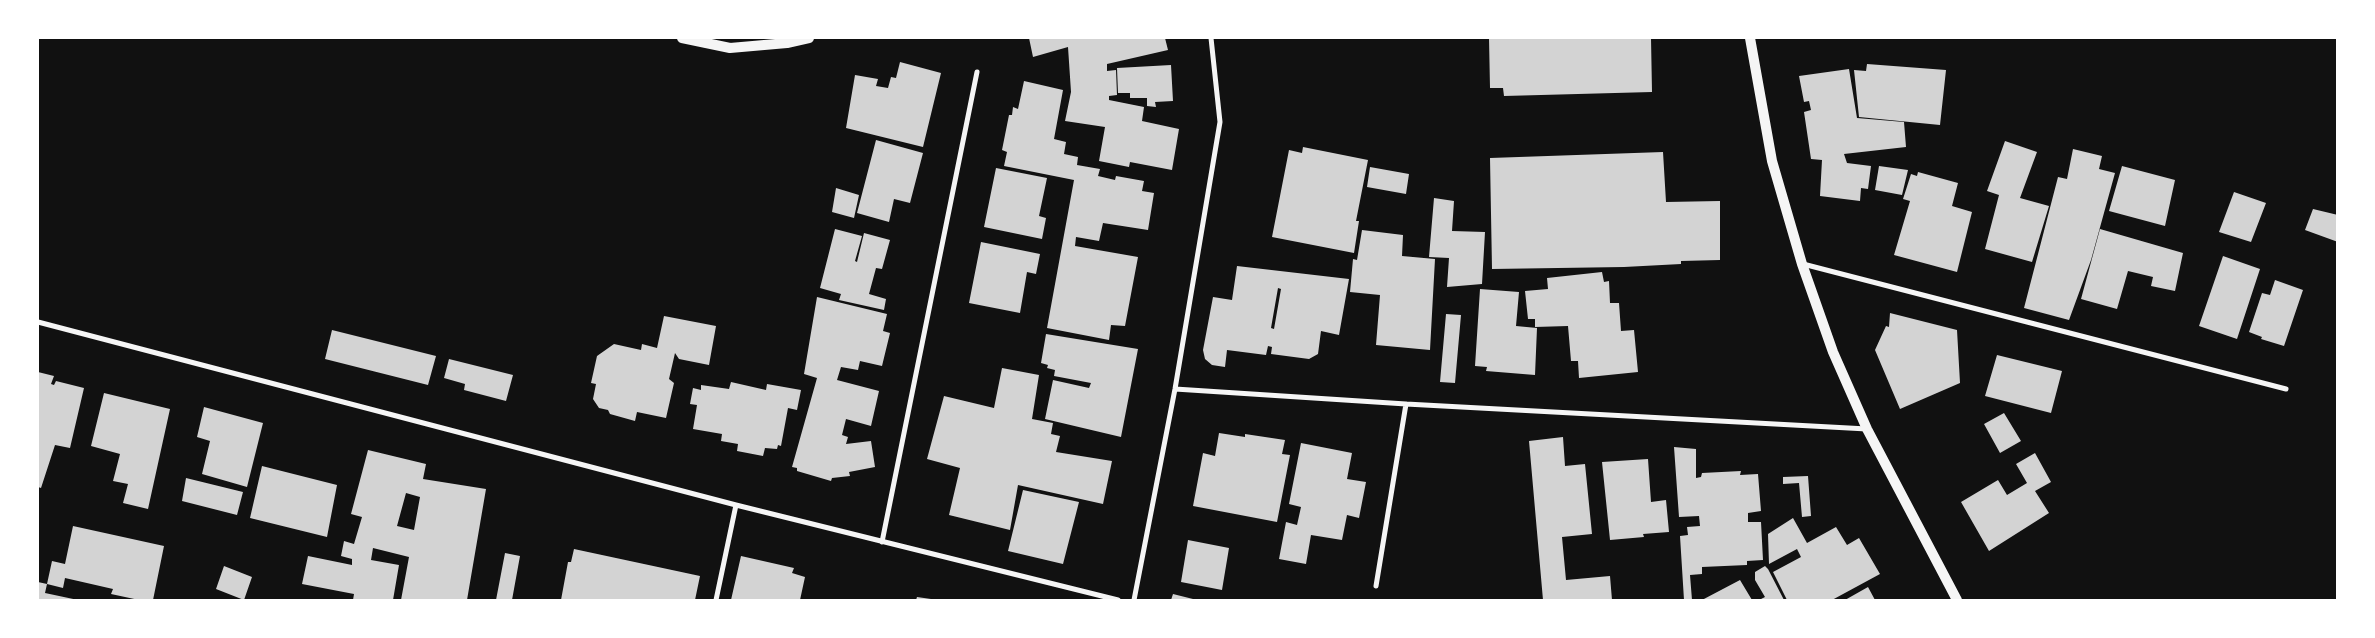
<!DOCTYPE html>
<html>
<head>
<meta charset="utf-8">
<style>
	body { margin:0 }
	#map { position:relative; width:2375px; height:638px; overflow:hidden; background:#111; font-family:"Archivo Narrow",sans-serif }
	canvas { display:block }
	.frame { position:absolute; inset:0; border:39px solid #fff; pointer-events:none }
</style>
</head>
<body>
<div id="map">
<canvas width="2375" height="638"></canvas>
<div class="frame"></div>
</div>
<script>
const c = document.querySelector('canvas').getContext('2d');
c.lineJoin = 'round';
function paint(path, color) {
  c.fillStyle = color;
  c.fill(path, 'evenodd');
}
function strokePath(path, color, width, dash) {
  c.strokeStyle = color;
  c.lineWidth = width;
  c.lineCap = dash ? 'butt' : 'round';
  c.setLineDash(dash || []);
  c.stroke(path);
}
paint(new Path2D(`
	M1029,38H1165L1168,50L1107,64V71L1116,70L1117,95L1109,96V100L1144,107L1142,121L1179,129L1172,170L1130,162L1129,167L1099,161L1105,127L1065,121L1071,92L1068,47L1033,57Z
	M1489,38H1651L1652,92L1504,96L1503,88H1490Z
	M900,62L941,73L923,147L846,128L855,75L878,79L876,86L888,88L891,77L896,78Z
	M1867,64L1946,70L1940,125L1859,117L1854,70L1866,71Z
	M1171,65L1173,101L1155,102L1156,107L1147,106V98H1130V93H1118L1117,68Z
	M1849,69L1857,118L1904,122L1906,147L1844,154L1847,163L1871,166L1868,189L1861,188L1860,201L1820,196L1822,160L1811,159L1804,112L1811,110L1809,101L1804,102L1799,76Z
	M1024,81L1063,90L1054,139L1066,142L1064,154L1078,157L1077,165L1100,169L1098,176L1115,180L1116,176L1144,181L1142,191L1154,193L1148,230L1103,223L1099,241L1076,237L1075,246L1138,257L1125,326L1111,325L1109,340L1047,328L1074,180L1004,166L1007,152L1002,150L1009,115H1012L1013,107L1018,109Z
	M876,140L923,153L910,203L894,199L889,222L857,213Z
	M2005,141L2037,152L2020,198L2049,206L2032,262L1985,249L1999,195L1987,191Z
	M1303,147L1368,160L1356,221H1359L1354,253L1272,237L1289,150L1302,153Z
	M2073,149L2102,156L2099,169L2115,173L2091,260L2069,320L2024,308L2058,177L2067,179Z
	M1663,152L1666,202L1720,201V260L1681,261V264L1624,267L1492,269L1490,158Z
	M1879,166L1908,170L1902,195L1875,190Z
	M2122,166L2175,180L2165,226L2109,211Z
	M1370,167L1409,174L1406,194L1367,187Z
	M996,168L1047,178L1039,216L1046,218L1042,239L984,227Z
	M1918,172L1958,183L1952,206L1972,212L1957,272L1894,255L1910,201L1903,199L1911,174L1917,176Z
	M836,188L859,195L854,218L832,212Z
	M2234,192L2266,203L2251,242L2219,232Z
	M1434,198L1454,201L1452,231L1485,232L1482,284L1447,287L1449,258L1429,257Z
	M2313,209L2338,215V242L2305,230Z
	M835,229L862,236L855,261L857,262L864,233L890,240L882,269L876,268L869,294L886,299L884,310L839,300L841,294L820,288Z
	M2100,229L2183,253L2175,291L2151,286L2153,277L2128,271L2117,309L2081,299Z
	M1362,230L1403,235L1402,256L1435,259L1430,350L1376,345L1380,295L1350,292L1353,259L1357,260Z
	M981,242L1040,254L1036,274L1027,272L1020,313L969,303Z
	M2223,256L2260,269L2237,339L2199,326Z
	M1237,266L1349,279L1339,335L1321,331L1318,354L1309,359L1271,354L1272,347L1268,346L1266,355L1227,350L1225,367L1212,365L1205,359L1203,350L1213,297L1232,300ZM1278,288L1281,289L1274,329L1271,328Z
	M1602,272L1604,282L1609,281L1610,303H1619L1621,331L1634,330L1638,372L1579,378L1578,361H1571L1568,326L1535,327V319H1528L1525,291L1548,289L1547,278Z
	M2275,280L2303,290L2284,346L2261,339L2262,337L2249,332L2262,293L2270,295Z
	M1480,289L1519,292L1516,326L1537,328L1535,375L1486,371L1487,367L1475,366Z
	M817,297L887,314L883,331L890,333L882,366L860,361L858,370L841,367L837,380L879,391L871,426L846,419L842,435L848,437L846,444L871,441L875,467L849,472L850,476L832,478L831,481L797,471V468L792,467L817,378L804,374Z
	M1890,313L1957,330L1960,383L1900,409L1875,350L1886,326L1889,327Z
	M1446,314L1461,315L1455,383L1440,382Z
	M664,316L716,326L709,365L679,359L675,353L669,379L674,383L666,418L637,412L635,421L610,414L608,410L599,408L593,399L596,384L591,383L597,356L614,344L641,350L642,344L657,348Z
	M332,330L436,356L428,385L325,359Z
	M1046,334L1138,349L1121,437L1045,419L1053,380L1089,388L1091,383L1054,376L1055,370L1047,368L1048,365L1041,363Z
	M1997,355L2062,371L2051,413L1985,396Z
	M449,359L513,375L506,401L464,390L465,384L444,378Z
	M1002,368L1039,375L1032,419L1053,423L1051,434L1060,436L1056,452L1112,461L1103,504L1018,485L1010,530L949,515L960,468L927,459L944,396L994,408Z
	M38,372L54,376L51,384L54,385L56,381L84,388L70,448L55,445L41,488L38,487Z
	M731,382L766,390L767,384L801,390L797,410L788,408L781,446L778,445L777,449L765,448L763,456L737,451L738,444L721,441L722,434L693,429L697,405L690,404L693,388L701,390V385L729,389Z
	M104,393L170,409L148,509L123,503L128,484L113,481L120,454L91,446Z
	M204,407L263,423L247,487L202,474L210,441L197,437Z
	M2004,413L2021,441L2000,453L1984,424Z
	M1219,433L1245,437V434L1285,440L1282,454L1290,455L1277,522L1193,506L1203,453L1215,456Z
	M1563,437L1565,466L1585,464L1592,534L1562,537L1566,580L1610,576L1612,600H1543L1529,441Z
	M1301,443L1352,453L1347,479L1366,482L1359,518L1347,515L1342,540L1311,535L1306,564L1279,559L1286,522L1297,525L1301,507L1289,504Z
	M1674,447L1696,449V478L1701,477L1702,473L1741,471L1740,475L1758,474L1761,511L1748,513V522H1761L1763,560L1747,561V565L1702,567V574L1690,575L1692,600H1684L1680,536L1688,535L1687,527L1700,526L1699,516L1679,517Z
	M368,450L426,464L423,479L486,489L467,600H401L409,557L373,548L371,560L399,565L393,600H353L354,594L302,584L308,556L352,565V559L341,556L344,541L354,544L362,517L351,514ZM406,493L420,497L414,530L397,526Z
	M2035,453L2051,482L2035,491L2049,513L1989,551L1961,502L1998,480L2007,495L2027,483L2016,464Z
	M1648,459L1651,502L1666,500L1669,532L1643,534L1644,537L1610,540L1602,462Z
	M262,466L337,485L327,537L250,518Z
	M1808,476L1811,516L1802,517L1799,483L1783,484V477Z
	M186,478L243,492L237,515L182,501Z
	M1023,490L1079,502L1063,564L1008,551Z
	M1793,518L1807,543L1836,527L1847,545L1859,538L1880,574L1832,600H1787L1773,572L1801,557L1797,549L1769,564L1768,534Z
	M73,526L164,546L153,600H139L111,594L113,589L65,578L63,588L47,584L52,561L65,564Z
	M1188,540L1229,548L1222,590L1181,582Z
	M574,549L700,576L695,600H561L568,562H571Z
	M505,553L520,556L512,600H496Z
	M741,556L794,568L792,573L805,577L800,600H731Z
	M224,566L252,577L244,600L216,589Z
	M1765,566L1768,569L1784,600H1759L1765,597L1755,580V572Z
	M1740,580L1752,600H1702Z
	M38,582L47,584L45,593L78,600H38Z
	M1868,587L1875,600H1845Z
	M1173,594L1197,600H1171Z
	M917,597L931,599V600H916Z`), '#d3d3d3');
strokePath(new Path2D(`
	M1803,264L2286,389
	M38,322L736,505L1118,600
	M1175,389L1406,404L1867,429
	M882,542L977,72
	M1376,586L1406,404
	M716,600L736,505
	M1134,600L1175,389L1220,122L1211,38`), '#f5f5f5', 5);
strokePath(new Path2D(`
	M682,38L730,48L787,43L809,38
	M1750,38L1772,161L1802,264L1833,352L1867,429L1957,600`), '#f5f5f5', 10);
</script>
</body>
</html>
